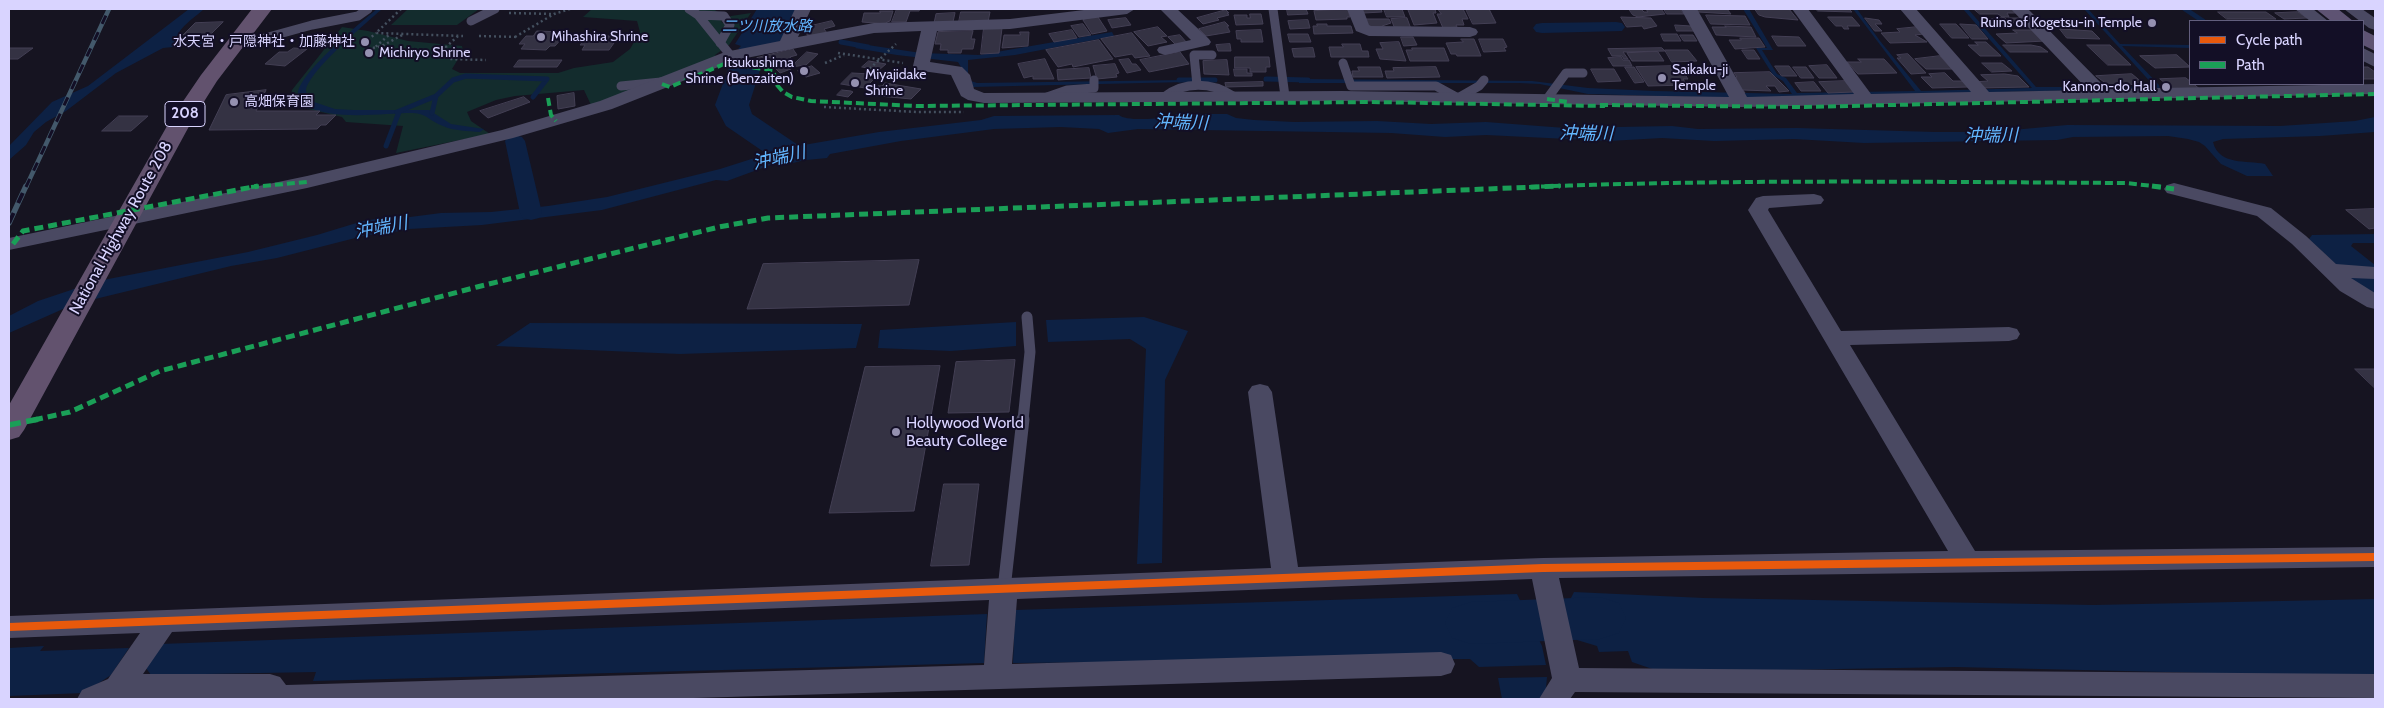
<!DOCTYPE html>
<html>
<head>
<meta charset="utf-8">
<style>
	body { margin:0 }
	#map { position:relative; width:2384px; height:708px; overflow:hidden; background:#161421; font-family:Cabin,sans-serif }
	canvas { display:block }
	.frame { position:absolute; inset:0; border:10px solid #d9d4ff; pointer-events:none }
	.legend { position:absolute; left:2189px; top:20px; width:175px; height:65px; box-sizing:border-box; background:#130f26; border:1px solid #625e7d; margin:0; padding:6px 9px; list-style:none; font-size:15px; color:#d9d4ff }
	.legend li { display:flex; align-items:center; gap:10px; height:25px }
	.legend b { width:25px; border:1px solid #625e7d }
</style>
</head>
<body>
<div id="map">
<canvas width="2384" height="708"></canvas>
<div class="frame"></div>
<ul class="legend">
<li><b style="height:6px;background:#e8590c"></b>Cycle path</li>
<li><b style="height:6px;background:#1a9f57"></b>Path</li>
</ul>
</div>
<script>
const c = document.querySelector('canvas').getContext('2d');
c.lineJoin = 'round';
function paint(path, color) {
  c.fillStyle = color;
  c.fill(path, 'evenodd');
}
function strokePath(path, color, width, dash) {
  c.strokeStyle = color;
  c.lineWidth = width;
  c.lineCap = dash ? 'butt' : 'round';
  c.setLineDash(dash || []);
  c.stroke(path);
}
function label(font, color, halo, rows, align = 'center') {
  c.font = font + ' Cabin,"Noto Sans JP",sans-serif';
  c.lineWidth = 4;
  c.setLineDash([]);
  c.textBaseline = 'middle';
  c.strokeStyle = halo;
  c.fillStyle = color;
  for (const [text, x, y, turn = 0] of rows) {
    c.save();
    c.translate(x, y);
    c.rotate((+turn || 0) * Math.PI / 180);
    c.textAlign = isNaN(turn) ? turn : align;
    if (halo) c.strokeText(text, 0, 0);
    c.fillText(text, 0, 0);
    c.restore();
  }
}
paint(new Path2D(`
	M408,9H479L457,25H391Z
	M592,9H713L720,13L722,23L731,16L751,13L729,45L715,55L717,59L591,105L584,90L515,96L496,100L467,112L471,121L490,134L396,153L403,126L346,122L342,117L300,107L290,100L292,90L342,27L368,31L408,41L462,46L463,51L452,69L460,73H558L574,68L613,62L630,49L640,32L637,21L583,17Z`), '#132c2d');
paint(new Path2D(`
	M189,9H204C194,18 178,28 176,40L190,43L212,40L211,43L163,48L116,73L66,111L46,122L34,132L26,145L9,160V146L52,102L88,86Z
	M377,9H382C366,23 309,71 306,90C306,94 308,97 311,101L335,109L353,110H429L451,124L484,129L480,132C468,131 454,131 443,126C431,122 426,113 413,113C384,113 333,121 307,106C303,103 298,99 298,94C297,75 361,22 377,9Z
	M757,9H796L781,41L748,50L738,49L741,46L735,44Z
	M1743,9H1749L1773,50H1762L1777,74L1786,78L1797,93L1915,91L1853,9H1857L1880,41L1921,91L2032,88L1963,9H1968L2036,87H2084L2089,90L1730,98L1588,94L1540,84L1519,83H1299V79L1532,81L1588,88L1654,91L1792,94L1783,81L1773,75L1756,48H1767Z
	M2084,9H2088L2120,44L2190,45V48L2122,46L2159,85L2160,89H2103L2100,86L2155,87Z
	M1112,32L1114,36L1015,55L968,60V80L977,83L1186,80V82L972,87L962,81L961,67L958,62L897,55L855,48L861,44L921,53L979,55Z
	M1176,114H1227L1236,118L1254,120L1294,122L1377,121L1431,124L1486,122L1592,130L1618,127L1672,126L1698,129L1797,128L1935,132H1991L2067,125L2280,126L2355,121L2375,117V132L2320,136L2223,139L2213,142C2219,166 2247,160 2265,164L2273,176H2247L2221,164L2205,146L2199,142L2188,139L2168,136L2073,137L2057,140L1864,143L1794,139L1714,141L1662,138L1609,141L1486,135L1445,137L1391,133L1138,129L1108,133L1099,129L1061,127L994,129L901,141L830,154L827,158L776,163L727,181L716,180L602,210L482,225L409,229L385,234L367,235L277,258L231,266L91,300L63,309L9,333V316L38,301L98,281L248,252L317,235L363,221L389,217H410L441,213L491,212L548,206L607,197L720,169L786,148L879,132L981,120L994,116L1119,115C1126,122 1167,119 1176,114Z
	M2375,234V243H2353L2351,246L2375,265V270H2369L2375,275V299L2367,294L2309,239L2312,235Z
	M1144,317L1188,331L1165,380L1162,563L1137,564L1146,349L1130,339L1048,342L1046,320Z
	M1016,322V346L951,351L878,348L880,330Z
	M530,323L862,324L856,348L680,354L496,346Z
	M1574,592L1704,598L2094,605L2375,599V677L1956,667L1661,672L1632,662L1628,651L1599,652L1597,646L1577,640L1566,608Z
	M1517,594L1542,646L1546,665L1479,667L1470,659L1013,663L1015,610Z
	M987,614L984,663L313,681L316,672L151,675L146,668L160,644Z
	M44,646L40,651L129,648L111,675L84,693L9,696V648Z
	M1547,677L1545,699H1502L1498,678Z`), '#0d2144');
strokePath(new Path2D(`
	M2185,9L2203,21
	M841,42L868,47
	M1266,79L1308,80
	M1179,80H1215
	M436,96L453,80L466,76L547,79L533,97
	M397,112L436,96L432,113
	M386,146L399,112`), '#0d2144', 5);
paint(new Path2D(`
	M1616,22L1622,23L1625,27L1622,31L1542,33L1536,32L1533,28L1536,24L1542,23Z
	M515,135L522,137L525,141L542,213L539,218L531,220L523,218L520,213L505,141L508,137Z`), '#0d2144');
paint(new Path2D(`
	M744,60L755,63L760,70L749,105L752,114L801,147L806,154L801,161L789,164L777,161L726,126L715,105L728,70L733,63Z
	M1600,597L1619,603L1626,618L1619,633L1600,639L1471,644L1452,638L1445,623L1452,608L1471,602Z`), '#0d2144');
const building = new Path2D(`
	M897,9H920L919,11H910L906,22H892Z
	M1287,9H1306L1308,14L1288,15Z
	M1362,9H1381L1382,12L1364,13Z
	M1384,9H1402L1405,17H1387Z
	M1422,9H1435L1436,13H1433L1437,23L1414,25L1408,10Z
	M1438,9H1463L1468,19H1462L1464,25H1456L1457,27L1443,28L1437,14H1441Z
	M1466,9H1489L1496,23L1473,24Z
	M1629,9H1641L1644,12H1648L1646,9H1661L1665,14L1638,17L1633,15Z
	M1664,9H1680L1684,14H1667Z
	M1695,9H1727L1731,14L1698,12Z
	M1755,9H1789L1798,20L1765,17L1759,15Z
	M1816,9H1849L1852,12L1818,11Z
	M1974,9H2015L2020,13H2007L2009,17H2002L1998,14H1980Z
	M1226,10L1229,13H1227L1229,15L1217,18L1219,20L1203,24L1197,18Z
	M1348,10L1350,17H1347V19L1316,20L1314,11Z
	M880,11H893L890,21L887,22L886,24L862,22L864,13H880Z
	M961,12H990L988,22H959Z
	M2218,12H2266L2276,19H2227Z
	M2298,12L2307,18L2284,19L2275,13Z
	M955,13L953,22L934,23L936,14Z
	M1250,14H1261L1263,24L1236,25L1234,15H1247V18H1250Z
	M1706,15L1745,16L1750,25L1711,24Z
	M1098,17L1107,31L1092,34L1083,20Z
	M1621,17L1651,18L1657,26L1644,29L1642,26L1627,27Z
	M1828,17H1852L1860,26H1847L1849,29H1844L1842,26H1836Z
	M1126,18L1131,25L1112,28L1108,20Z
	M1407,18L1411,29H1395L1391,19Z
	M1865,18L1879,20L1882,24H1875L1882,31H1875Z
	M2005,18L2012,25H1988L1984,21H1991L1989,19Z
	M2009,18H2024L2033,25L2017,26Z
	M1363,19H1389L1391,23L1382,26L1383,28L1368,27Z
	M1308,20L1310,28L1290,29L1288,21Z
	M832,21L835,26L824,29L827,33L808,36L804,30L808,29L807,27Z
	M223,22L211,34L183,35L195,23Z
	M1225,22L1229,26H1227L1230,32L1206,36L1199,29Z
	M1083,24L1091,35L1079,37L1071,26Z
	M1317,24H1327V26H1351L1353,33L1314,34L1313,26H1317Z
	M1940,24H1956L1969,38H1952Z
	M1960,24L1976,25L1988,39H1972Z
	M1675,25L1691,26L1694,31H1677Z
	M1725,26L1751,27L1756,37L1716,35L1712,27H1726Z
	M1158,27L1167,36L1161,37L1167,42L1148,46L1134,32Z
	M1917,27L1924,34L1915,35L1927,42L1890,43L1881,33L1900,32L1897,29Z
	M984,28H1002L999,53L981,54Z
	M2060,29L2092,31L2100,39L2067,38Z
	M1072,30L1077,38L1054,42L1049,34Z
	M1261,30L1263,42H1241V39H1237L1236,31Z
	M2013,30H2033L2045,41L2006,43L1996,34L2017,33Z
	M537,31L562,32L558,36H564L555,46H550L546,50L521,49L525,44H519L526,36H533Z
	M973,31L971,39H975L973,49H962L961,53H948V50H940L941,44H935L938,32Z
	M1020,32H1029L1028,46L1002,48L1004,35H1020Z
	M1132,33L1150,56L1135,58L1132,54L1115,57L1101,39Z
	M1288,34H1308L1311,42H1290Z
	M1661,34H1677L1681,41H1664Z
	M1180,35L1187,43L1176,45L1168,37Z
	M1680,35H1693L1697,41H1684Z
	M593,36H619L609,50H582L585,45H580L585,39H590Z
	M1772,36L1799,37L1806,46H1778Z
	M1401,37H1413L1417,45L1404,46Z
	M1740,38H1759L1765,47L1735,49L1729,40H1741Z
	M1461,39H1474L1481,56H1457L1456,54H1451L1446,43L1463,42Z
	M1479,39H1503L1507,47L1504,48L1506,51L1484,52Z
	M1099,40L1113,59L1073,67L1072,64L1058,67L1046,50Z
	M1399,42L1406,61L1380,59L1376,49H1383L1380,43Z
	M1975,42H1986L2001,56H1980L1968,45H1978Z
	M1230,44L1231,51H1218L1216,45Z
	M1342,44H1360L1362,51H1368L1369,57H1331L1329,47H1343Z
	M2003,45H2031L2041,47L2048,52H2010Z
	M2087,45H2110L2131,65H2108Z
	M9,48H33L18,59H9Z
	M294,48L307,49L285,66L265,64L279,52H287Z
	M1313,48L1315,57H1294L1292,49Z
	M1412,48H1444L1449,61H1410L1406,50H1412Z
	M1662,48L1665,51L1623,52L1628,59H1624L1622,56H1612L1608,49Z
	M793,49L797,55L790,57L791,59L774,63L772,60L761,63L757,58Z
	M1665,50H1688L1697,61L1672,62Z
	M1742,50H1754L1760,59H1748Z
	M807,52L818,54L806,65L791,67Z
	M1180,52L1189,64L1149,72L1140,60Z
	M1658,52L1664,61H1632L1627,53Z
	M1908,54L1926,73L1911,74L1897,58H1901L1897,55Z
	M2177,55L2190,67L2155,68L2140,56Z
	M1940,56L1952,69H1926L1915,59Z
	M1235,57H1269L1270,67H1266V72H1250V68H1235Z
	M1621,57L1623,60H1629L1632,66H1613L1608,58Z
	M791,59L793,62L786,64L791,69L780,73L772,65Z
	M1045,59L1054,79H1033V76L1024,78L1018,64Z
	M1129,59L1132,64H1136L1141,70L1127,73L1119,60Z
	M1858,59H1884L1897,73L1858,74L1847,62H1861Z
	M519,60H562L557,67H514Z
	M1227,60L1229,75L1204,74L1203,61Z
	M869,61L886,64L879,70L862,67Z
	M1982,63H2002L2012,71L1992,72Z
	M1115,64L1119,73L1116,74L1117,77L1097,79L1093,66Z
	M1827,65L1837,78H1819L1809,66Z
	M812,66L820,73L806,77L798,71Z
	M1674,66L1677,70H1682L1688,79H1683L1687,85L1648,86L1636,67Z
	M1775,66H1789L1797,76H1782Z
	M1358,67H1380L1383,77H1353L1352,71H1359Z
	M1436,67L1440,77L1387,78L1385,71H1394L1393,68Z
	M1625,67H1634L1644,82L1635,83Z
	M1793,67H1806L1814,78H1801Z
	M2363,67H2368L2375,72V79H2363Z
	M1089,68L1091,78L1058,80L1057,70Z
	M1234,69H1247V73H1252V76H1235Z
	M1591,69H1614L1621,81L1598,82Z
	M1770,72L1789,91L1779,92L1775,86H1766L1771,91L1743,90L1745,93H1743L1733,78L1737,77L1734,73Z
	M852,73L871,74L869,76L876,77L865,88L841,84Z
	M1945,73L1953,81H1962L1968,87L1932,88L1921,77H1932L1929,74Z
	M2005,74L2018,76L2029,87L1979,88L1973,82L1988,81L1981,75Z
	M2132,74L2144,84L2108,85L2096,76Z
	M2186,78L2201,90L2175,91L2160,79Z
	M1845,81L1854,92L1828,93L1819,82Z
	M1263,82V86L1226,87L1225,83Z
	M1814,82L1821,91H1801L1795,83Z
	M885,83L921,89L911,99L869,95L878,86H882Z
	M266,90L256,111H320L316,115H336L326,125H321L317,129L209,130L226,95Z
	M842,90L851,91L853,92L848,97L837,95Z
	M574,93L575,106L558,109L557,96Z
	M524,97L530,102L488,118L480,111Z
	M119,116H148L131,131H102Z
	M2375,209V228L2369,229L2346,210Z
	M919,260L909,305L747,309L763,264Z
	M1015,360L1009,412L948,413L956,362Z
	M940,366L914,511L829,513L865,367Z
	M2355,369H2375V388Z
	M944,484H979L969,565L931,566Z`);
paint(building, '#343243');
strokePath(building, '#433f54', 1);
strokePath(new Path2D(`
	M401,9L376,33L463,36
	M509,13L554,14
	M458,36L446,47L449,59L486,60
	M479,36L519,37
	M515,37L554,14L570,9
	M368,40L376,33
	M373,48L382,46L404,34
	M372,50L390,34
	M838,53L903,63
	M825,63L844,55
	M866,72L896,44
	M1687,74H1704
	M824,107L917,112H964`), '#44505f', 2.5, [2, 3]);
strokePath(new Path2D(`
	M689,9L698,15L731,56
	M1273,9L1285,96
	M698,15L724,16L730,25L720,43
	M471,21L495,9
	M261,39L312,25L358,16L368,9
	M1343,63L1351,86H1436L1458,98L1479,86L1484,80
	M1197,85L1194,55H1212
	M621,86L661,82
	M1047,97L1067,90L1094,88V80
	M1164,97C1184,81 1212,82 1233,96
	M1547,99L1566,73H1583`), '#4a4962', 9);
strokePath(new Path2D(`
	M1023,420L1030,352L1027,317`), '#4a4962', 11);
strokePath(new Path2D(`
	M1004,589L1023,419`), '#4a4962', 13);
paint(new Path2D(`
	M795,9H811L798,37L874,23L1010,19L1092,9H1135L1127,14L1010,29L937,31L930,62L962,67L970,75L974,89L984,93L1342,91L1729,97L1681,9H1697L1747,97L1854,94L1792,9H1808L1871,94L1971,92L1900,9H1916L1989,92L2088,90L2011,9H2028L2107,89L2375,84V94L1741,107L1342,101L984,103L968,100L961,96L951,75L915,70L913,66L921,31L874,33L736,60L612,109L513,138L307,188L9,250V238L307,176L502,130L600,101L725,52L780,41Z
	M1160,9H1177L1209,39L1211,42L1209,45L1165,55L1159,53L1157,50L1159,47L1191,40Z
	M1347,9H1363L1369,25L1371,26L1470,27L1476,29L1478,32L1476,35L1470,37L1369,36L1356,31Z
	M2295,9H2313L2328,21H2310Z
	M2344,9H2362L2375,18V30L2369,28Z
	M2363,48L2375,54V67L2363,61Z
	M2174,183L2271,208L2306,236L2336,264L2375,267V279L2351,278L2375,293V309L2367,307L2340,291L2292,244L2257,216L2167,193L2164,189L2167,185Z
	M1814,194L1821,196L1824,200L1821,204L1769,208L1768,210L1841,331L2009,327L2017,329L2020,334L2017,339L2009,341L1850,345L1975,551L2375,547V567L1559,578L1579,668L2375,674V698L1575,692L1570,699H1539L1552,678L1532,579L1017,599L1012,664L1441,652L1451,655L1455,664L1451,673L1441,676L660,699H77L82,690L108,679L140,633L9,638V616L1271,568L1248,392L1252,386L1260,384L1268,386L1272,392L1298,567L1543,558L1948,551L1748,210L1756,198L1763,196ZM989,600L984,665L286,685L280,677L270,674H143L172,632Z`), '#4a4962');
paint(new Path2D(`
	M2316,9H2338L2353,21H2331Z
	M2363,30L2375,36V51L2363,45Z`), '#5e5373');
paint(new Path2D(`
	M252,9H272L217,81L193,119L24,430L19,437L9,440V405L171,119L201,75Z`), '#62526e');
const railFar1 = new Path2D(`
	M26,187L109,9`);
const rail = new Path2D(`
	M9,223L26,186`);
strokePath(railFar1, '#43596b', 4.5);
strokePath(rail, '#43596b', 5.5);
strokePath(railFar1, '#130f26', 3, [9]);
strokePath(rail, '#130f26', 4, [11]);
strokePath(new Path2D(`
	M662,84L670,87L724,64L773,70L777,85L783,92L792,97L811,101L917,106L1372,102L1605,106
	M548,98L551,115L556,121
	M1547,99L1568,102
	M1600,105L1804,107L2375,94
	M251,187L307,182
	M1529,187C1728,179 1927,182 2126,183L2162,187`), '#1a9f57', 4, [8, 4]);
strokePath(new Path2D(`
	M2152,186L2174,189
	M13,244L23,231L258,186
	M34,420L70,412L160,371L477,287L719,227L768,218L1560,186`), '#1a9f57', 5, [9, 5]);
strokePath(new Path2D(`
	M9,425L39,419`), '#1a9f57', 5.5, [12, 5.5]);
strokePath(new Path2D(`
	M9,627L1543,568L2375,557`), '#e8590c', 8);
for (const [x, y, r, color] of [
	[2152,23,5,"#9591b1"],
	[541,37,5,"#9591b1"],
	[365,42,5,"#9591b1"],
	[369,53,5,"#9591b1"],
	[804,71,5,"#9591b1"],
	[1662,78,5,"#9591b1"],
	[855,83,5,"#9591b1"],
	[2166,87,5,"#9591b1"],
	[234,102,5,"#9591b1"],
	[896,432,5,"#9591b1"]
]) {
  const dot = new Path2D();
  dot.arc(x, y, r, 0, 2 * Math.PI);
  c.fillStyle = color;
  c.fill(dot);
  strokePath(dot, '#130f26', 2);
}
label('14px', '#d9d4ff', '#130f26', [
	["Ruins of Kogetsu-in Temple",2142,23,"right"],
	["Mihashira Shrine",551,37],
	["水天宮・戸隠神社・加藤神社",355,42,"right"],
	["Michiryo Shrine",379,53],
	["Itsukushima",794,63,"right"],
	["Shrine (Benzaiten)",794,79,"right"],
	["Saikaku-ji",1672,70],
	["Temple",1672,86],
	["Miyajidake",865,75],
	["Shrine",865,91],
	["Kannon-do Hall",2156,87,"right"],
	["高畑保育園",244,102]
], 'left');
label('italic 15px', '#62b6ff', '#130f26', [
	["二ツ川放水路",767,27]
]);
for (const [x, y, w] of [
	[185,114,40]
]) {
  const box = new Path2D();
  box.roundRect(x - w / 2, y - 12.5, w, 25, 4);
  c.fillStyle = '#130f26';
  c.fill(box);
  strokePath(box, '#d9d4ff', 1);
}
label('bold 15px', '#d9d4ff', null, [
	["208",185,114]
]);
label('16px', '#d9d4ff', '#130f26', [
	["National Highway Route 208",121,228,-61]
]);
label('16px', '#d9d4ff', '#130f26', [
	["Hollywood World",906,423],
	["Beauty College",906,441]
], 'left');
label('italic 18px', '#62b6ff', '#130f26', [
	["沖端川",1181,123,2],
	["沖端川",1586,134,1],
	["沖端川",1991,136,-1],
	["沖端川",779,158,-13],
	["沖端川",381,228,-11]
]);
</script>
</body>
</html>
